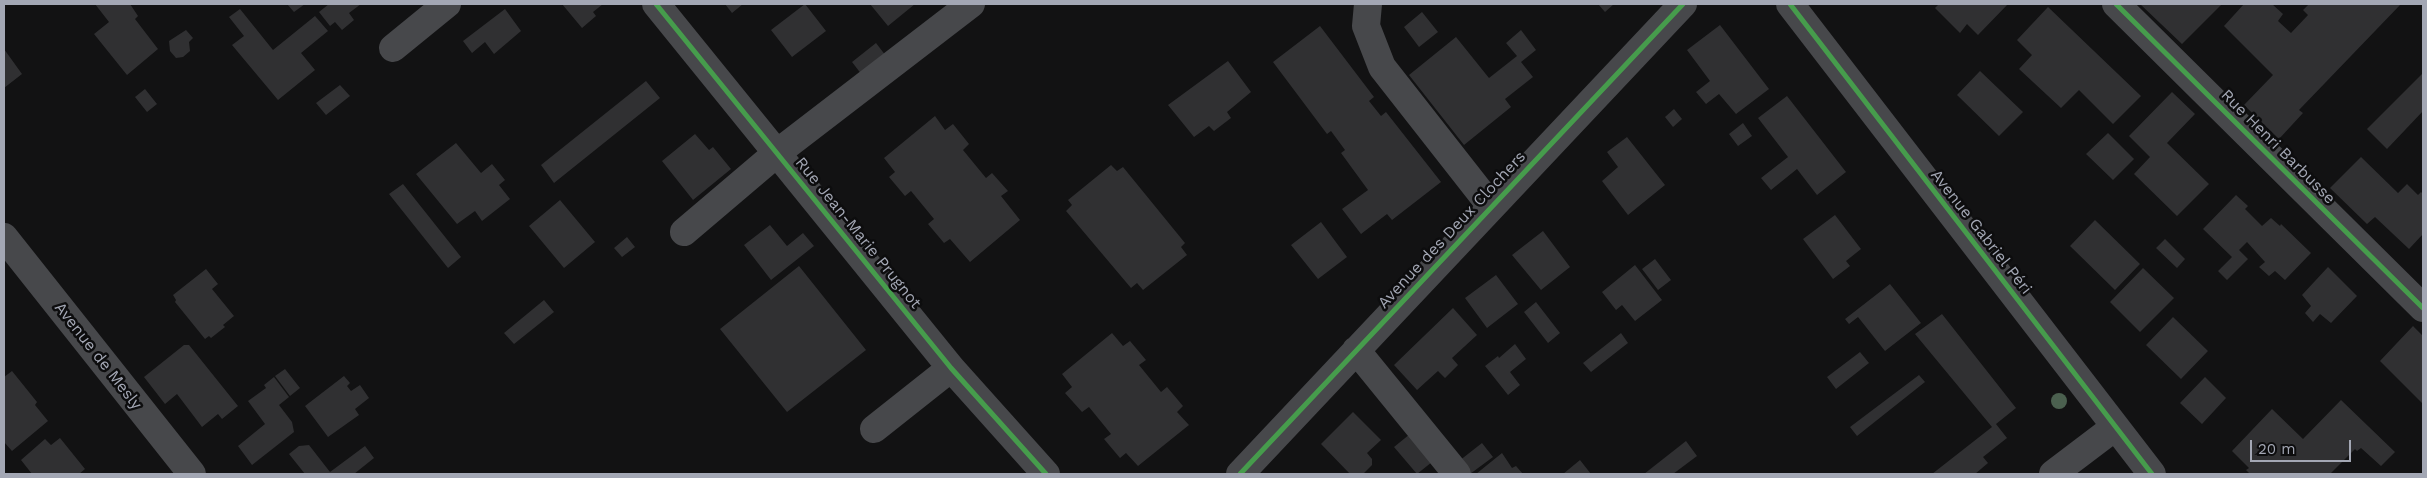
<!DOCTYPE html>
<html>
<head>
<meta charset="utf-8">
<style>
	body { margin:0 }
	#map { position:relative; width:2427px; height:478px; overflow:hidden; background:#121213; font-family:"Work Sans",sans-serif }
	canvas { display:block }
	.frame { position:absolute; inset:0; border:5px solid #a3a7b4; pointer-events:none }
	.scale { position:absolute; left:2250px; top:440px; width:101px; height:22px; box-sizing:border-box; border:2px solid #a3a7b4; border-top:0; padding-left:6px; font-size:15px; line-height:18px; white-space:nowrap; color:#a3a7b4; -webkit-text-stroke:4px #0d0d0e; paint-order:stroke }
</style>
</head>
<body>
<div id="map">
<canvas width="2427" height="478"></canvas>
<div class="frame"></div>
<div class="scale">20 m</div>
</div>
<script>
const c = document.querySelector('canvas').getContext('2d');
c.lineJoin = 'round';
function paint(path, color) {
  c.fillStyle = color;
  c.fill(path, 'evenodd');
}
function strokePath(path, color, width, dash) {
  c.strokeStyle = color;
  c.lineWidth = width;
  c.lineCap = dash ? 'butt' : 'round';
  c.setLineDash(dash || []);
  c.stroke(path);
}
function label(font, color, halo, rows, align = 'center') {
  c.font = font + ' "Work Sans",sans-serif';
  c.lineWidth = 5;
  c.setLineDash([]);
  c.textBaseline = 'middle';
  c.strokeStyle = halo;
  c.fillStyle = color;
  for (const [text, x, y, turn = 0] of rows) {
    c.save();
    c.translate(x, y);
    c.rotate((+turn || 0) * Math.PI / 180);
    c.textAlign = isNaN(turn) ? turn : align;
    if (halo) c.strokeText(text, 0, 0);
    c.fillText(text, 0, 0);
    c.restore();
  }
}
paint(new Path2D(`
	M95,4H130L138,16L135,19L158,49L127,75L94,34L109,22Z
	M287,4H305L294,12Z
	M329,4H361L349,13L354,20L342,30L335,22L330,26L319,12Z
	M562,4H603L593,12L596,16L582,28Z
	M725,4H743L732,13Z
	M805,4L826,31L792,57L771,30Z
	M870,4H915L888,26Z
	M1598,4H1614L1605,12Z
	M1939,4H2008L1978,35L1967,24L1960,33L1935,8Z
	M2140,4H2222L2182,44Z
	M2244,4L2262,5L2272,4L2283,14L2278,21L2291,33L2308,15L2303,10L2309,4H2401L2299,110L2303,113L2279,139L2244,105L2273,75L2224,26Z
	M2048,7L2141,96L2113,124L2079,90L2061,108L2019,69L2032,55L2017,40Z
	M240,9L273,50L315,16L328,31L301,53L315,70L278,100L232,45L244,36L229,17Z
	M505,9L521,31L494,54L485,42L472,53L463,41Z
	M1422,12L1438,32L1419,47L1404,27Z
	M1720,25L1769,89L1736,114L1719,94L1706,104L1696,92L1710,81L1687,50Z
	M1320,26L1374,97L1369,101L1381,116L1386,112L1441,182L1392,220L1387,214L1361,234L1342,209L1368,190L1341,153L1345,150L1331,131L1327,134L1273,62Z
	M186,30L193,38L189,42L190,51L183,57L176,58L170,51L169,41Z
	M1521,30L1536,50L1521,62L1533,77L1505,99L1511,107L1464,145L1409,75L1456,37L1489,78L1517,56L1506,43Z
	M876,43L886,56L862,75L852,62Z
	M4,49L22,74L4,88Z
	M1228,61L1251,92L1227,112L1231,118L1214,131L1209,126L1194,137L1168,105Z
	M1980,71L2023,112L1999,136L1957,95Z
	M2423,73V111L2387,149L2367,129Z
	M646,81L660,98L554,183L541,165Z
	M340,85L350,96L326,115L316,103Z
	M145,89L157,104L147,112L135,97Z
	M2172,92L2195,114L2167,143L2209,184L2177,216L2134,174L2150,157L2129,136Z
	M1787,96L1846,172L1817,195L1797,169L1771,190L1761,178L1788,157L1758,118Z
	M1674,109L1682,119L1673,127L1665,117Z
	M935,116L945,130L953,124L969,144L963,150L986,178L992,173L1008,191L1001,196L1020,220L970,262L950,239L944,243L928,224L934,219L911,191L905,196L889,177L895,172L884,158Z
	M1743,123L1752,136L1738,146L1729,134Z
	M2108,133L2134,159L2113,180L2086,154Z
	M695,134L709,150L713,147L731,169L693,200L662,161Z
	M1627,137L1665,185L1628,215L1602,181L1618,167L1607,152Z
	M456,143L481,173L492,164L505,180L499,185L510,199L482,221L475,211L457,224L416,174Z
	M2361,157L2398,193L2407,184L2418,195L2421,192L2423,194V234L2409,249L2375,217L2367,224L2330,188Z
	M1111,165L1117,171L1123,167L1185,243L1181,247L1187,255L1143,290L1137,283L1131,288L1066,211L1072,205L1068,200Z
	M403,184L461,257L448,268L389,194Z
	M2236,195L2248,206L2245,209L2262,226L2271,218L2280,226L2281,224L2311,253L2285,280L2275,271L2269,276L2259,267L2265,262L2247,242L2239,250L2248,259L2227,280L2218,271L2232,257L2203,229Z
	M560,200L595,242L564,268L529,226Z
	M1835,215L1861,249L1846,261L1850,266L1833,279L1803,239Z
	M2095,220L2140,264L2115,290L2070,246Z
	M1321,222L1347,257L1318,279L1291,245Z
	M770,225L787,246L803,233L814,246L771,280L744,245Z
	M1543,231L1570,267L1541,290L1512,255Z
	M627,237L635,247L622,257L614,248Z
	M2165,239L2185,259L2177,268L2156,248Z
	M1655,259L1671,280L1658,290L1642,269Z
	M1635,265L1662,300L1635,321L1622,305L1616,310L1602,292Z
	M799,266L866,350L787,412L720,329Z
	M2328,267L2357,296L2331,323L2320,314L2313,322L2305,313L2311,306L2302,295Z
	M2143,268L2174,298L2140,332L2110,302Z
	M206,269L218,284L212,289L234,316L223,325L225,327L211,338L209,336L205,339L175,302L176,300L173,295Z
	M1496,275L1518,304L1487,328L1465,298Z
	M1890,284L1921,323L1885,351L1858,317L1849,324L1845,319Z
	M544,300L554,312L514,344L504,333Z
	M1536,302L1560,333L1548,343L1524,312Z
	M1453,308L1477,335L1452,358L1458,365L1445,378L1438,371L1417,390L1394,365Z
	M1942,314L2016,408L1996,424L2007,438L1983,457L1988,463L1975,474H1932L1992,427L1915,334Z
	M2173,317L2208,351L2181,379L2146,345Z
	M2413,326L2423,336V404L2380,361Z
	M1112,333L1123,346L1130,341L1146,360L1139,365L1161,392L1167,387L1183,406L1177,412L1189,425L1138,466L1126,453L1120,458L1104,439L1111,434L1089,407L1082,412L1065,393L1072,387L1062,374Z
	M1621,333L1628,343L1591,372L1583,363Z
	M1515,344L1526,359L1510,372L1520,385L1508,395L1485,366L1498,356L1499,358Z
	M184,345H189L238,406L222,419L218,414L202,427L177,394L165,404L144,377Z
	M1860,352L1869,363L1836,389L1827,377Z
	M285,369L300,388L290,396L275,376Z
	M12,371L37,402L35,405L48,421L12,451L4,442V377Z
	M1919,375L1925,382L1857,436L1850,427Z
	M344,376L350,383L347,386L351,391L360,385L369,398L355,409L359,415L328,437L305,406Z
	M274,377L289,397L279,405L292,422L294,432L252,465L238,446L265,424L248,401L266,388L264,385Z
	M2205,377L2226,398L2202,424L2180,403Z
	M2341,400L2395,452L2381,466L2361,448L2357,451L2355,449L2330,474H2250L2246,470L2249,468L2232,451L2272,409L2303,439Z
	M1353,412L1381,440L1367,453L1372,459V465L1363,474H1350L1321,444Z
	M1410,434L1432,462L1417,474L1394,447Z
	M60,438L85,469L79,474H32L21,460L45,439L51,445Z
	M1686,441L1697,456L1673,474H1644Z
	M1482,443L1493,457L1470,474L1459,461Z
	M309,445L330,472L365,446L374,458L354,474H305L289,454L299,446Z
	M1502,453L1512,468L1516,466L1523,474H1476Z
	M1580,460L1591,474H1563Z`), '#303032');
strokePath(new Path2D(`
	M656,4L951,368L1046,474
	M1368,4L1366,26L1382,67L1491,206
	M1790,4L2152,474
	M2116,4L2423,308
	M393,48L447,4
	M684,232L777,153L971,4
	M4,237L192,474
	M1356,350L1457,474
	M874,429L951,368
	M1240,474L1683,4
	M2053,474L2115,427`), '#47484b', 28);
strokePath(new Path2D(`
	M656,4L951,368L1046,474
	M1790,4L2152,474
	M2116,4L2423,308
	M1240,474L1683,4`), '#469c4c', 5);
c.fillStyle = '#4b604f';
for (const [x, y] of [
	[2059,401]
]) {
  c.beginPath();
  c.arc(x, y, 8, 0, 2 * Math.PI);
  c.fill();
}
label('16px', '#a3a7b4', '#0d0d0e', [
	["Rue Henri Barbusse",2278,147,45],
	["Avenue des Deux Clochers",1452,230,-47],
	["Avenue Gabriel Péri",1981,232,52],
	["Rue Jean-Marie Prugnot",858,233,51],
	["Avenue de Mesly",98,356,52]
]);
</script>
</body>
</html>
